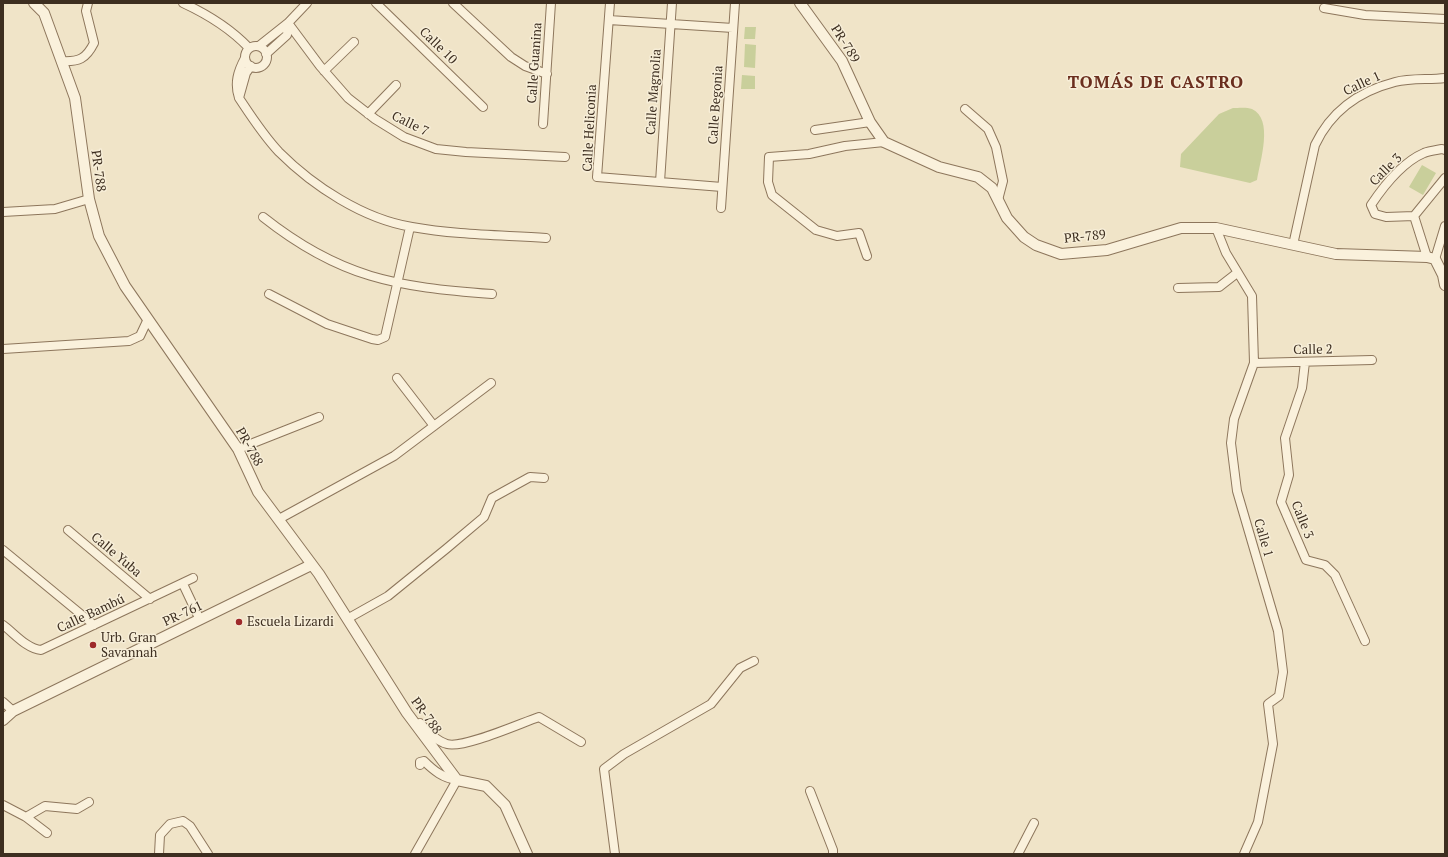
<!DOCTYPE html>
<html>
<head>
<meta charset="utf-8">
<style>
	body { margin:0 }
	#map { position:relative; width:1448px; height:857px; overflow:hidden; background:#f0e4c8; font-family:"PT Serif",serif }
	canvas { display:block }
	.frame { position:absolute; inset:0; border:4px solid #3d2e20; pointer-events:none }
</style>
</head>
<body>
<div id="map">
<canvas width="1448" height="857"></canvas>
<div class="frame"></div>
</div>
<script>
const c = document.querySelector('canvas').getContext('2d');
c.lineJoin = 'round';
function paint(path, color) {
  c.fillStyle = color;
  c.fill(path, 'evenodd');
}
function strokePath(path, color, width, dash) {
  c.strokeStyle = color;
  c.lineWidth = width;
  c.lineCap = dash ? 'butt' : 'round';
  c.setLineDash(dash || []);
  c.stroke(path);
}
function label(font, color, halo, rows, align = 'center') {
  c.font = font + ' "PT Serif",serif';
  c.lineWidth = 3;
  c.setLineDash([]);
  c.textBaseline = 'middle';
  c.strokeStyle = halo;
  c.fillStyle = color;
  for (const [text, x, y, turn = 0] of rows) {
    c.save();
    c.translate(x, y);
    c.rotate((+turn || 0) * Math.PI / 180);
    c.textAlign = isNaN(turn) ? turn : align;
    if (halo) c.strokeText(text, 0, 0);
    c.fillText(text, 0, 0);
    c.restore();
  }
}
paint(new Path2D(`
	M745,27H756L755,39H744Z
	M745,44L756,45L755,68L744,67Z
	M742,75L755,76V89H741Z
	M1233,108C1238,108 1247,107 1252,109C1274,119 1260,161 1257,180L1250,183L1180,167L1181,154L1219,114Z
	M1422,165L1436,173L1423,195L1409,187Z`), '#c9cf9b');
const minor = new Path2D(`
	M183,3C209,15 230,28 249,48
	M307,3L288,23L320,66L348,98L375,119L404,137L436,149L466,152L565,157
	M376,3L483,107
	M453,3L511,57L525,66L547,74
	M610,3L597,177L722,187
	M1324,8L1365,15L1445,19
	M609,20L733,28
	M259,46L288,23L287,35L266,54
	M245 57a11 11 0 1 1 22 0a11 11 0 1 1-22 0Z
	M245,58C238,71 234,83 239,98L246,73L251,66
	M61,61C79,62 86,59 94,43L86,11L88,3
	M324,71L354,42
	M239,98C251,116 263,135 279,152C313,186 363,219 412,227C456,235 501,235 546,238
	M965,109L988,129L996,147L1003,181L998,200
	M368,114L396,85
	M543,124L551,3
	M815,130L870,122
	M660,182L672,3
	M721,208L735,3
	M3,212L55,209L89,199
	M1414,216L1386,217L1375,214L1371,205C1383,187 1403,162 1424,153C1429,151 1437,150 1442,149L1445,150
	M263,217C340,278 396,287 492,294
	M1216,228L1226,253L1252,296L1254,363L1234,419L1231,443L1237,491L1278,631L1283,672L1279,696L1268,704L1273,744L1258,822L1244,854
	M1293,245L1315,145C1331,111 1360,91 1395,82C1411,78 1429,80 1445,78
	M867,256L859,233L837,236L816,230L772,195L768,182L769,157L809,154L845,146L884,142
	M1427,257L1414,216L1445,178
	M1435,259L1445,226
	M1178,288L1219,287L1237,273
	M269,294L327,324L372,339L378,340L385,337L410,227
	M3,349L129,341L140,336L148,319
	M1305,362L1302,388L1285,438L1289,475L1281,502L1306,560L1325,565L1335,575L1365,641
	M1254,363L1372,360
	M397,378L434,426
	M238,449L319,417
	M279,519L394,456L491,383
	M68,530L150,599
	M3,550L94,625
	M183,584L200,620
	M347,619L388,596L446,549L484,517L492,498L530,477L544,478
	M3,625C14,633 27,649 41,650L193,578
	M3,702L13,711
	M420,723C427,731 436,741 447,744C463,749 521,723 539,717L581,742
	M810,791L833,850V854
	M3,805L26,817L47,833
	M26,817L45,806L77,809L89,802
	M159,854L160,835L170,824L183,821L190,826L208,854
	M415,854L457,780C443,778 434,771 424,761L420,762V765
	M615,854L604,769L624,754L711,704L740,668L754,661
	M1018,854L1034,823`);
const tertiary = new Path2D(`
	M34,3L44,13L75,98L89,199L99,236L125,286L238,449L258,492L319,574L407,713L457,780L486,786L505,805L527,854
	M800,3L842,61L870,122L884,142L939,167L978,177L992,188L1007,218L1024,237L1036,245L1061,254L1107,250L1181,228H1216L1336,254L1427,257L1435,259L1443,275L1445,285
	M3,720L13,711L311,565`);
strokePath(minor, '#8d765c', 10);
strokePath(tertiary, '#8d765c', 12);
strokePath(minor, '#faf1dc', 8);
strokePath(tertiary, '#faf1dc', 10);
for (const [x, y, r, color] of [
	[239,622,4,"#9e2a2b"],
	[93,645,4,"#9e2a2b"]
]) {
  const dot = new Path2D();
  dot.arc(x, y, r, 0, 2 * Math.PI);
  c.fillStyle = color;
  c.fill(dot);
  strokePath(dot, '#f7eed8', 1.5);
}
label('13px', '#3d2e20', '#f7eed8', [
	["PR-789",845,44,58],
	["Calle 10",438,46,44],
	["Calle Guanina",535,63,-86],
	["Calle 1",1362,84,-25],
	["Calle Magnolia",654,92,-86],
	["Calle Begonia",716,105,-86],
	["Calle 7",410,124,26],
	["Calle Heliconia",590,128,-87],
	["Calle 3",1386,170,-45],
	["PR-788",98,171,82],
	["PR-789",1085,237,-6],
	["Calle 2",1313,350,-1],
	["PR-788",249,447,61],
	["Calle 3",1302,520,68],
	["Calle 1",1263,538,74],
	["Calle Yuba",116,555,40],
	["Calle Bambú",91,614,-25],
	["PR-761",183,614,-25],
	["PR-788",426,716,54]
]);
label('13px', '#3d2e20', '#f7eed8', [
	["Escuela Lizardi",247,622],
	["Urb. Gran",101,638],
	["Savannah",101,653]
], 'left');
c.letterSpacing = '1px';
label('bold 17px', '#6b2e1e', '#f7eed8', [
	["TOMÁS DE CASTRO",1156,83]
]);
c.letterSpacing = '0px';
</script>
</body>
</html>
